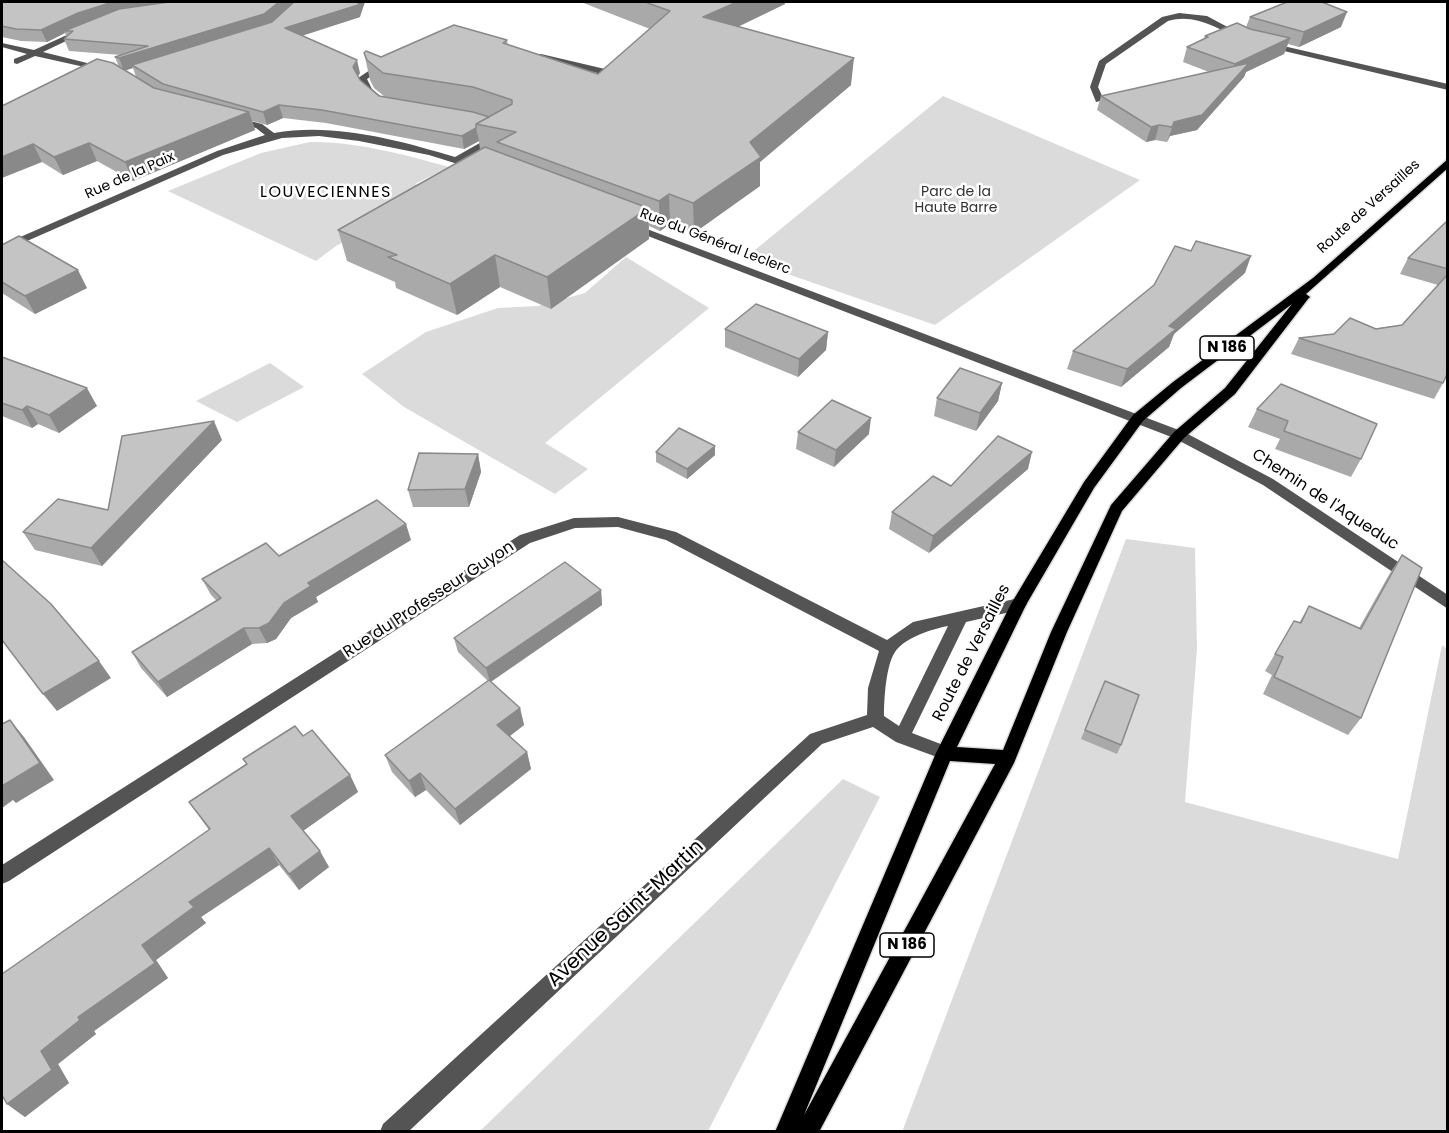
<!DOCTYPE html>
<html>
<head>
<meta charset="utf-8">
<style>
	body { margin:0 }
	#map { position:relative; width:1449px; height:1133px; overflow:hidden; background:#fff; font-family:Poppins,sans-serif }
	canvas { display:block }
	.frame { position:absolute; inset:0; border:3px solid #000; pointer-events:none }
</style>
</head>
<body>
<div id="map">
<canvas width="1449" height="1133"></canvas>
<div class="frame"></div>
</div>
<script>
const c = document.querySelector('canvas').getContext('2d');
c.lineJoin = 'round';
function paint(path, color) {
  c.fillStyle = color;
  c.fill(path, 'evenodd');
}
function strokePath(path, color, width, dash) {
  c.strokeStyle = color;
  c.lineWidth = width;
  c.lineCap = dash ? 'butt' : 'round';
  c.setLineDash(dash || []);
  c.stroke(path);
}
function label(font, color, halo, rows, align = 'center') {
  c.font = font + ' Poppins,sans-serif';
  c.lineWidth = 5;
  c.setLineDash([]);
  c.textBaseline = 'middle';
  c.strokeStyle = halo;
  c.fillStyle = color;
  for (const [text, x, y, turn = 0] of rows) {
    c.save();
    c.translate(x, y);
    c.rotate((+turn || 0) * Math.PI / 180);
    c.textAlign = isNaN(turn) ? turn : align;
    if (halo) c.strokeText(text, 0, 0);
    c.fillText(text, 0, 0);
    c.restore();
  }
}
paint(new Path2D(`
	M943,96L1140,180L935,325L744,259Z
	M310,142C353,141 407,155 449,167L415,184L434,191L336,246L316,261L168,191L261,153Z
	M626,257L709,308L545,443L588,469L555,494L404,407L362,374L426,332L498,308L538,306L585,293Z
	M270,363L304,387L237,422L196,401Z
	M1126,539L1195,548L1197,649L1185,802L1398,859L1442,645L1447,649V1131L902,1132Z
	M843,779L880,797L708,1131H480Z`), '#dbdbdb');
const major = new Path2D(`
	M1448,159V168L1306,294L1310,297L1308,299L1235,394L1184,438L1122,511L1067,632L1014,763L819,1132H775L936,753L1011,604L1084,482L1133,415L1173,382L1313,278ZM1292,304L1225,388L1174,432L1111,505L1051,632L1003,750L957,747L1026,605L1094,488L1143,421L1181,388ZM950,761L995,764L804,1115Z`);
strokePath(major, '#dbdbdb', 3);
paint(new Path2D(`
	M1179,13L1207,16L1248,38L1241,40C1217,28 1195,13 1168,21L1106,64L1098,87L1104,100L1096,102L1090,87L1099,61L1162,17Z
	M80,29L87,31L43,52L107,68V72L35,56L17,64L14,63V59L27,54L2,47V43L34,50Z
	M1266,42L1448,84V90L1263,46L1262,44Z
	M541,54L605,69L619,64L623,67L606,75L538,59V55Z
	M382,62L389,64L367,79L372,89L384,99L379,102L365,92L358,78Z
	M234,117L262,124L274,133C333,122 399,140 455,157L494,135L502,137L464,159L483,166V170L480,171L429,155L359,141L319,136L282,138L223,155L2,252V245L217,151L265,135L256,128L231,122V118Z
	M631,223L1184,432L1273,479L1448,595V609L1263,485L1174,438L627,228V224Z
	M618,517L676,532L887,640L913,622L1019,598L1024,600L1027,604L1024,608L1019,610L966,622L912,733L951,748L954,753L951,758L945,760L896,742L873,727L822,744L408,1132H380L383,1124L810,734L867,715L868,688L879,651L666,540L618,527L575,528L530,543L9,881L2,884V865L520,535L574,518ZM948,626L899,726L884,716C884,699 886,665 895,652C905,637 933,629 948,626Z`), '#545454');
paint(major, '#000');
paint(new Path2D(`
	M2,2L360,17L302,36L360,73L358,76L360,80L379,96L385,97L374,88L370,80L364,53L381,57L507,40L508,45L598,74L650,29L581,2H785V4L738,27L851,85L760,162V186L694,233L670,224L660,231L649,226V239L551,309L500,287L457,315L396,288L395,282L347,261L338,230L480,150L479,141L464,149L326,123L283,118L267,125L252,121L255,130L133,181L97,161L63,175L42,162L2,106L119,67L115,57L121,55L69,51L64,39L67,37L65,33L47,42L21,41L2,37ZM133,68L136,77L125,70Z
	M1250,17L1341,27L1299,47L1288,44L1284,54L1246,72L1244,77L1197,130L1170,136L1167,142L1155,140L1146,142L1097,110L1101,96L1209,72L1183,62L1187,47L1204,39L1205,36L1246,27Z
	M1448,222V372L1443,383L1434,399L1291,354L1299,338L1402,325L1438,285L1400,274L1408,258Z
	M2,245L87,288L35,314L2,293Z
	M1245,273L1174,334L1169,347L1121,387L1067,369L1073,351Z
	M725,329L828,332L826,350L798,377L725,347Z
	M2,357L97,406L59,433L38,424L32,428L2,416Z
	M1002,383L998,401L976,431L934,416L937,398Z
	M1281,384L1361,459L1351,477L1275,449L1280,439L1248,427L1257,409Z
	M798,432L869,434L834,467L796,449Z
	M222,440L102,566L35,550L23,532L108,510Z
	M715,446V455L687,479L656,462V452Z
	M478,454L481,472L469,507H413L408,490Z
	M1028,469L929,553L889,529L892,512L951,486Z
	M411,540L316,597L318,602L291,618L276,639L267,643L252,644L167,697L141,668L132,652L217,601L211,595L202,579L279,556Z
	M1402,555L1361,718L1348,735L1263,694L1272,675L1265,671L1294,621L1299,623L1309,606L1359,628L1390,573Z
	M601,590L602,605L491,682L520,708L524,725L510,736L527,752L531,769L460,825L426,790L415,797L392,772L385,755L488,681L458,652L454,638Z
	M1105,681L1121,745L1117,754L1081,739Z
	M303,736L350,775L358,792L303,831L329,867L299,890L279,865L201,917L206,923L156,960L168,978L94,1031L96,1034L58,1064L69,1083L25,1117L7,1104L209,830L189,802L246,764L243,759Z`), '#a9a9a9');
paint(new Path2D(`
	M113,2H198L64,31L65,33L47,42L41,30L78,13Z
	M279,2H295L268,26L132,65L133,68L124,71L119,58Z
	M359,2H365L360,17L288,40L285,28Z
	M737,2H785V4L703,43V17Z
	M1347,12L1341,27L1299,47L1304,32Z
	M1290,38L1284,54L1246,72L1244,77L1197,130L1170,136L1167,142L1174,122L1229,79L1235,64Z
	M854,58L851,85L760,162V186L694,233L693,203L750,142Z
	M357,60L360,73L356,79L353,67Z
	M279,105L283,118L267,125L263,112Z
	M249,112L255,130L133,181L125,162Z
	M1159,125L1155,140L1146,142L1151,127Z
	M476,128L479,141L464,149L462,136Z
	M89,143L97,161L63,175L54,157Z
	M33,144L42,162L2,178V157Z
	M669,194L670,224L660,231L659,201Z
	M648,208L649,239L551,309L547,277Z
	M495,255L500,287L457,315L450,284Z
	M1251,256L1245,273L1174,334L1169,347L1121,387L1127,369L1169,326Z
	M78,270L87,288L35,314L25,296Z
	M828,332L826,350L798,377L799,359Z
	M1002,383L998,401L976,431L980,413Z
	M87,388L97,406L59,433L49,415Z
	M27,406L38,424L32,428L22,410Z
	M871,418L869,434L834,467L836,450Z
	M214,421L222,440L102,566L91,548Z
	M715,446V455L687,479V469Z
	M1032,452L1028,469L929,553L933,536Z
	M478,454L481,472L469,507L465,489Z
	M406,524L411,540L316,597L318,602L291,618L276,639L267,643L259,628L284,603L308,583Z
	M601,590L602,605L490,682L486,668Z
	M244,628L252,644L167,697L158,682Z
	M99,661L111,678L57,711L43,694Z
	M520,708L524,725L502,742L497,725Z
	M10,720L24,737L54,780L16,803L13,800L2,808V786Z
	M527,752L531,769L460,825L455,809Z
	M420,773L426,790L415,797L409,781Z
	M350,775L358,792L300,833L291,816Z
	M269,848L279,865L201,917L206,923L156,960L168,978L94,1031L96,1034L58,1064L69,1083L25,1117L7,1104L41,1051L78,1017L142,945L189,902Z
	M320,851L329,867L299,890L289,874Z`), '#898989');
const building = new Path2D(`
	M2,2H113L78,13L41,30L16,29L2,26Z
	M169,2H279L264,14L119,58L115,57L148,46L64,39L73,31H64L119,9Z
	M294,2H359L358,5L285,28L357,60L353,67L360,80L379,96L473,112L489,117L476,124V128L462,136L322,110L279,105L263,112L163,84L132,65L272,22Z
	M645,2H737L703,17L854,58L750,142L761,157L693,203L669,194L659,201L497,142L516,132L476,124L512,104V100L473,87L383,73L367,60L364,53L366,51L381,57L454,25L507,40L503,43L598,74L670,11Z
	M1287,2H1322L1347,12L1304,32L1250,17Z
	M1237,23L1250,29L1290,38L1235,64L1187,47L1208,37L1205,36Z
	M97,59L113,63L154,88L249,112L125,162L89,143L54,157L33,144L2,157V106Z
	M1249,63L1202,115L1174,122L1172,127L1159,125L1151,127L1101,96Z
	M485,147L648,208L547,277L495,255L450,284L388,257L397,255L338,230Z
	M1446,222H1448V269L1408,258Z
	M19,236L78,270L25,296L2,282V245Z
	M1196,241L1251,256L1169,326L1176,329L1127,369L1073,351L1154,285L1175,246L1191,251Z
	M1448,274V372L1443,383L1299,338L1334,334L1350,318L1376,329L1402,325Z
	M756,304L828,332L799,359L725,329Z
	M2,357L87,388L49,415L27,406L22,410L2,403Z
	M960,368L1002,383L980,413L937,398Z
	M1281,384L1377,424L1361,459L1284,431L1288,421L1257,409Z
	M832,400L871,418L836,450L798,432Z
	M214,421L91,548L23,532L58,499L108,510L122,436Z
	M679,428L715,446L687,469L656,452Z
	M998,436L1032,452L933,536L892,512L933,476L951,486Z
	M419,453L478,454L465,489L408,490Z
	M377,500L406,524L308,583L311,586L284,603L269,623L259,628H244L158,682L132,652L221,598L202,579L266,543L279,556Z
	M1402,555L1422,568L1361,718L1274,677L1283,657L1275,654L1294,621L1301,623L1309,606L1361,629Z
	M2,560L51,604L99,661L43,694L2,640Z
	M565,562L601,590L486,668L454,638Z
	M489,680L520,708L497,725L527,752L455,809L420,773L409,781L385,755Z
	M1105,681L1139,695L1121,745L1085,730Z
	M10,720L40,763L2,786V724Z
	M295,726L303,736L312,730L350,775L291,816L320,851L289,874L269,848L189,902L194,907L142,945L155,963L78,1017L80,1020L41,1051L52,1070L7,1104L2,1095V974L210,829L189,802L247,764L243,759Z`);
paint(building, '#c4c4c4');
strokePath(building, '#898989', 1.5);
label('14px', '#000', '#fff', [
	["Rue de la Paix",130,176,-24],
	["Route de Versailles",1369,207,-42],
	["Rue du Général Leclerc",715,242,21]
]);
label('14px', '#323232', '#fff', [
	["Parc de la",956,192],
	["Haute Barre",956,208]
]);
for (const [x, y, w] of [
	[1227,348,54],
	[907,945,54]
]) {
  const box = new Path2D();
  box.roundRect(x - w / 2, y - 12, w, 24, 4.5);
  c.fillStyle = '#fff';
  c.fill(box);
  strokePath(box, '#000', 1.5);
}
label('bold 15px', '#000', null, [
	["N 186",1227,348],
	["N 186",907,945]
]);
c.letterSpacing = '1.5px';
label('16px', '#000', '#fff', [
	["LOUVECIENNES",326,193]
]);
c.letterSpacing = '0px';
label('16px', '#000', '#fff', [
	["Chemin de l'Aqueduc",1325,500,33],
	["Rue du Professeur Guyon",429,600,-33],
	["Route de Versailles",972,653,-63]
]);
label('20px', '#000', '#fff', [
	["Avenue Saint-Martin",626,914,-43]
]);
</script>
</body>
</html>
